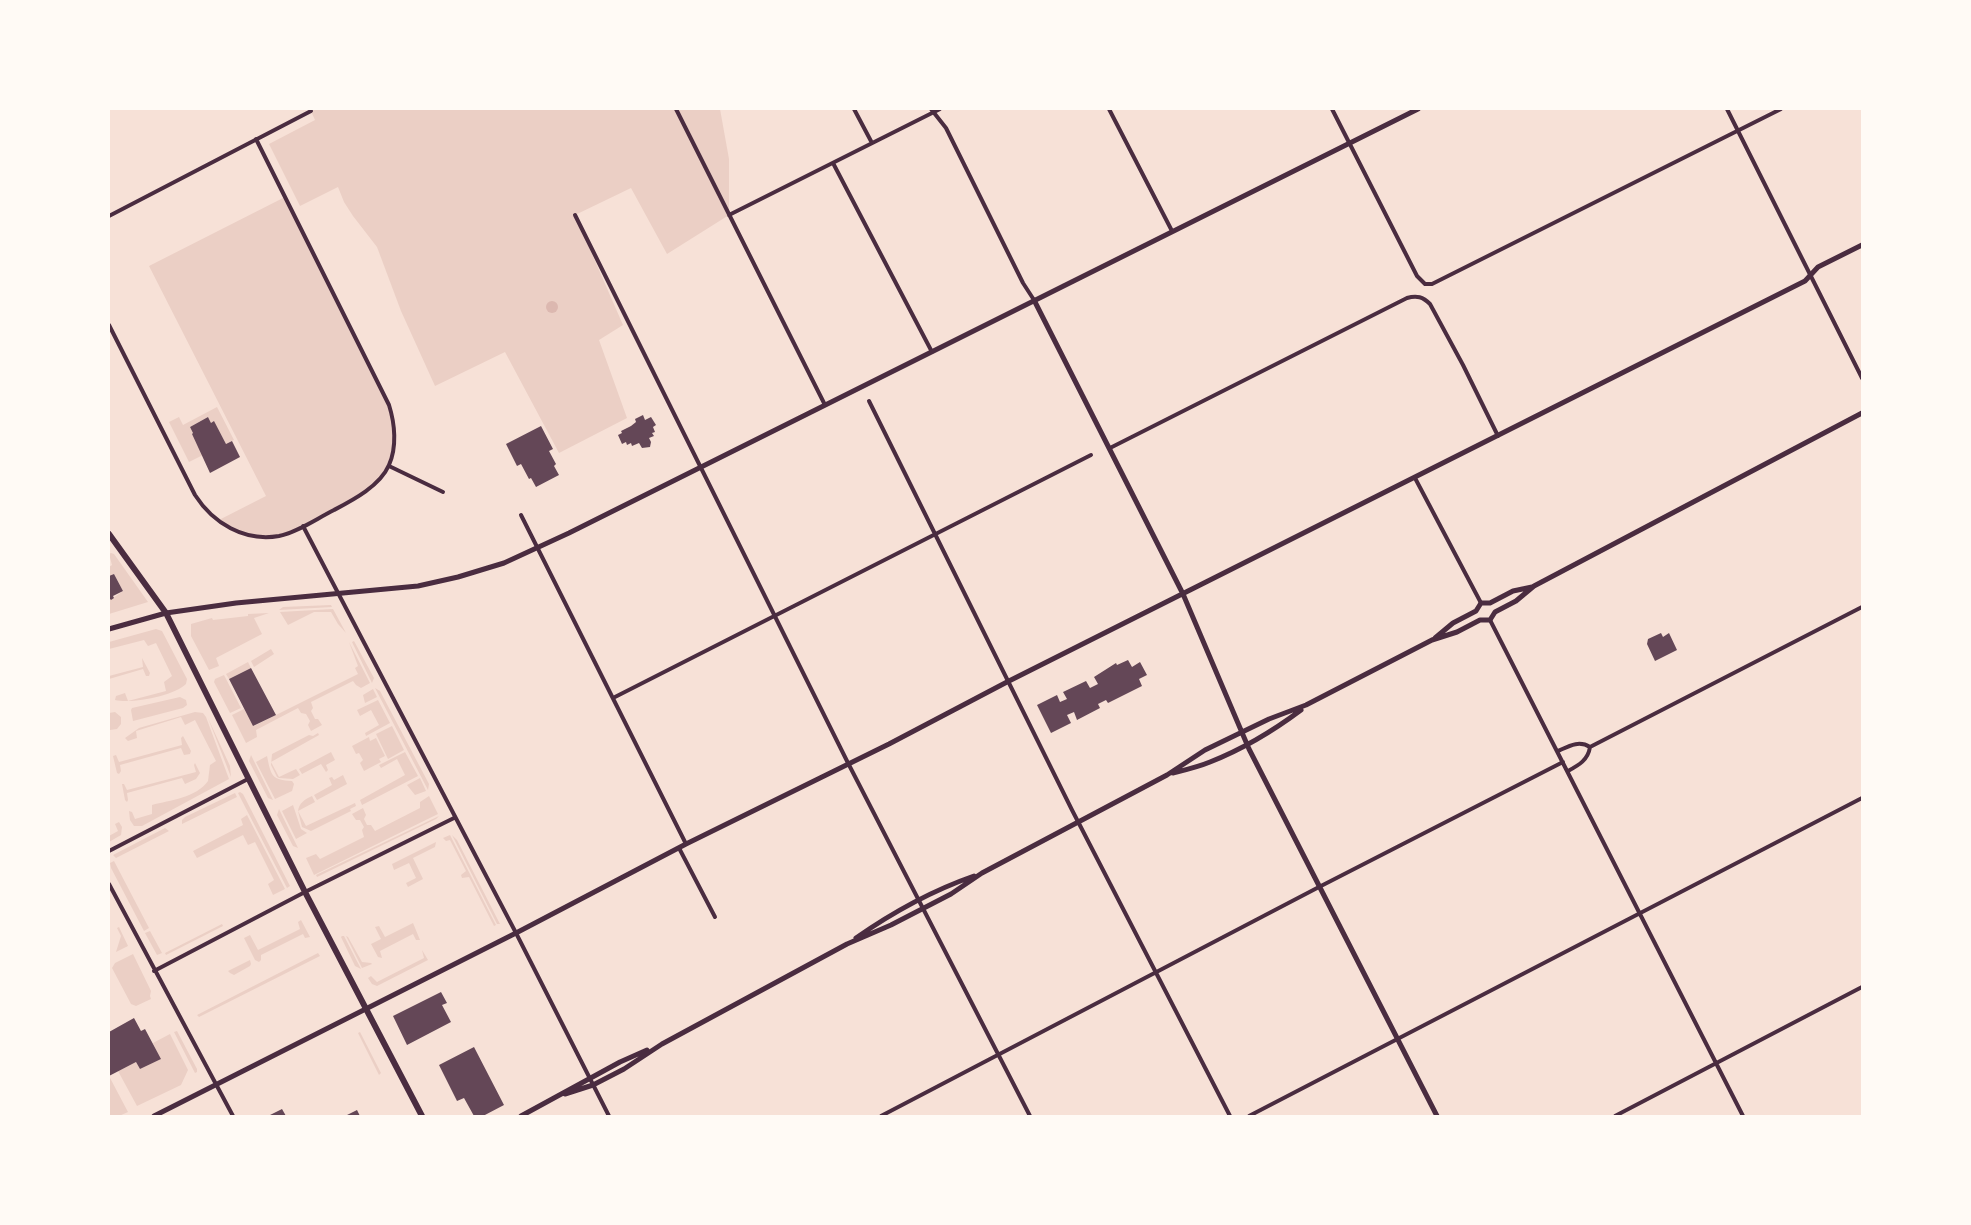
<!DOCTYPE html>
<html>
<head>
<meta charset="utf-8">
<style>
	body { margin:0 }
	#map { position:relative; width:1971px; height:1225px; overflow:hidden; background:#f7e1d7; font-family:"DejaVu Sans",sans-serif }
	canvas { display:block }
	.frame { position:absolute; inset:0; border:110px solid #fffaf5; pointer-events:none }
</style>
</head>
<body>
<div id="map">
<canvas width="1971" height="1225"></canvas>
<div class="frame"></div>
</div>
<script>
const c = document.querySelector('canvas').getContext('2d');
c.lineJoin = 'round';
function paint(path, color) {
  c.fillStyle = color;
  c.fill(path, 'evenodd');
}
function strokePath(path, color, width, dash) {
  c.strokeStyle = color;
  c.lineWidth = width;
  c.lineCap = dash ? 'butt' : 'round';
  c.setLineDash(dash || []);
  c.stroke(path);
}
paint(new Path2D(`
	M310,109H720L729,159V215L667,254L631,188L575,215L623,325L599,340L627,418L559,453L505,352L435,386L401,311L377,247L353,216L344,202L338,187L300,206L269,144L315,120Z
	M285,197L389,405L394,437L389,466L367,490L293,531L278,536L249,535L217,521L266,496L149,266Z
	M217,407L234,440L226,444L214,422L211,423L208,417L190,427L193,433L192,434L203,455L189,462L169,422L179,417L183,425Z
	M111,553L114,554L148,602L109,614V601L123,591L114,574L109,576V567L112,565L109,554Z
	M331,605L332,607L279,610L283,607Z
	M333,609L346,633L338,624L331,612H314L288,625L280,612Z
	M269,613L254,618L262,634L216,658L219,666L209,670L191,636V624L212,618L213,620L248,616V614Z
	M156,629L162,631L187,679L186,684C174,696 132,704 115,700L116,696L125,693L128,701L166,691L164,682L172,676L156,643L148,646L144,640L109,649V642Z
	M354,641L374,678L372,683L352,642Z
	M349,642L370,683L361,688L356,685L353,681L311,702L313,708L311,711L315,719H318L322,725L311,731L308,725L310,721L306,714L301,713L298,708L256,730L257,737L246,743L232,715L244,709L254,726L358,674L355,668L358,666Z
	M271,649L274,654L254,667L251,661Z
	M142,658L150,673L149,676H146L143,669L109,679V676L143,667Z
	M248,662L251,668L229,679L226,674Z
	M224,675L241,708L230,713L214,682L215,679Z
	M375,688L380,691L429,784L428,790Z
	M373,689L377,697L365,703L363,695Z
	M180,697L186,700L187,705L183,708L133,721L131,710L132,708Z
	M378,700L390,723L366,736L365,733L379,725L371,710L360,716L357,710Z
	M115,712L121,717V724L117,729L110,730L109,713Z
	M195,712L203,713L206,717L229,779L142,826H134L130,820L129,811L132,812L135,819L152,814V805C170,800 196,798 208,781L210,765L216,761L195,720L185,725L181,717L136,731L137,738L128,741L125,738L139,728Z
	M208,718L230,766L231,777Z
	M392,726L404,750L388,759L376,734Z
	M318,733L319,735L271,762L279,777L296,769L300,775L293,779L279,778L277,777L271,765L272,754L309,735L313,736Z
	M183,736L191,751L190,754L184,755L181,748L120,765L121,771L119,774L117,773L113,756L116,755L119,762L182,745L181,738Z
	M369,737L370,741L376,738L385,756L379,759L381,762L364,771L360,763L363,760L359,753L356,754L352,746Z
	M331,752L335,760L326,765L328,770L326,772L321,764L302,774L299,769Z
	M405,752L418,776L362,805L360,800L405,775L397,759L381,768L379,765Z
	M251,755L273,800L268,798L249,761Z
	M267,756C271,776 272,780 292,781L294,784L292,791L275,799L256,762Z
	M195,763L200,773L196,779L185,784L182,778L127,793L128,800L127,802L125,800L122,784H124L127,790L196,772L194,765Z
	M343,775L347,784L317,800L314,795L332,785L329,778L332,777L334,780Z
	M420,778L426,791L415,795L407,785Z
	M240,792L243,794L290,886L287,888L240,797L238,793Z
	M235,793L237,797L182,824V820L185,817Z
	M312,796L315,802L298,811L306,826L355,803L356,806L350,809L351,811L311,831L302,827L298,811C299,803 305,799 312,796Z
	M429,796L438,814L314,875L306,858L316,854L320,859L364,837L362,830L364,827L360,820H356L352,814L363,808L366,815L364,819L367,825H371L375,831L420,808V802Z
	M293,805L301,829L307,833L296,839L282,811Z
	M279,809L298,848L293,846L277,815Z
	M247,815L285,889L273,895L268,884L274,880L255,842L248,845L243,835L197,858L193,851L243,825L241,819Z
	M439,816L436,819L317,877L316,875Z
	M119,822L122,827L121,835L109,842V836L118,831L115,824Z
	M165,828L169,831L116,858L113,855Z
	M450,835L496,925L494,926L469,877L462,878L461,875L466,871L450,840L446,841L443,838Z
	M452,835L457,840L500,924H497Z
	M436,842L435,847L413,858L423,879L408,887L406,883L416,878L409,863L394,870L392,864Z
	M114,861L149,928L144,931L111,868L110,863Z
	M301,920L310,937L305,938L303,934L261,955V960L259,962L255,960L244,938L250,935L258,950L300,929L298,922Z
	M413,923L420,940H416L413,934L380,951L382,958L378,957L371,944L381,939L375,927L379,926L385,937Z
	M222,924L223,926L166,955L165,953Z
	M119,927L128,946L116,952L121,936L117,928Z
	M150,931L162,953L157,955L145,933Z
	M342,936H344L361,969L355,966L341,937Z
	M346,936L348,937L362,962L371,963L372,964L362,968Z
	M422,950L428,960L377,986L372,984L368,978L371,976L377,982L424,958Z
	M318,953L320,956L199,1017L197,1015Z
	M133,954L151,991L150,996L151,999L136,1006L131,1004L112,968L115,963Z
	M250,960L251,964L250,966L234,975L230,973L228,971Z
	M177,1031L197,1069V1072L195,1073L174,1032Z
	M360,1032L381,1073L379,1075L358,1033Z
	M170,1034L188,1070L181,1085L137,1106L118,1071L136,1062L140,1069L160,1059L153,1043Z
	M109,1076L128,1112L119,1116H109Z`), '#ebcfc5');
paint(new Path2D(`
	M546 307a6 6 0 1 1 12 0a6 6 0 1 1-12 0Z`), '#dcb8b0');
paint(new Path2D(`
	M643,415L645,420L651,417L656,425L653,427L655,432L652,433L654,436L649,438L651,442L650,447L642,448L639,443L632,446L631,443L627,445L626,442L622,444L618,435L622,433L621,431L631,426L636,422L635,419Z
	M208,417L211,423L214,421L226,444L232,441L240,457L210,473L192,434L193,433L190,427Z
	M541,426L553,449L549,451L556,464L554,466L559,475L536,487L531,478L529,479L521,464L517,466L506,444Z
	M114,574L123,591L113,596L114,598L111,600L109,598V576Z
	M1661,633L1663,637L1669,633L1677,650L1655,661L1647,644L1648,639Z
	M1128,660L1132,667L1140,662L1147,675L1139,679L1142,686L1108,703L1106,700L1098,704L1100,708L1077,720L1074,712L1067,715L1071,723L1051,733L1037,705L1057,695L1060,702L1067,699L1063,692L1086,681L1090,688L1098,684L1094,677L1116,663L1117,665Z
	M251,668L276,715L253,726L229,679Z
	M441,992L447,1003L442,1005L451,1022L407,1045L393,1016Z
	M134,1018L141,1031L145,1029L161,1059L140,1069L136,1062L109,1076V1032Z
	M474,1047L504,1105L483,1116H474L464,1098L457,1101L439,1065Z
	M282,1109L286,1116H268Z
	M357,1110L360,1116H345Z`), '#644757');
strokePath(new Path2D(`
	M676,109L825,405
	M854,109L872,143
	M931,109L946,128L1023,283L1034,300
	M1109,109L1172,231
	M1332,109L1417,276L1425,284H1432L1781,109
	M1727,109L1862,378
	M833,163L932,352
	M575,215L848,763L1030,1116
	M729,215L940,109
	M109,216L311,111
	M109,325L195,495C213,523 244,542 279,536C298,532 316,519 334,510C353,500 380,486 389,465C397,447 395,424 389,405L256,139
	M869,401L1072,810L1230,1116
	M1110,448L1407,298C1417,295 1423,297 1430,304L1463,365L1498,436
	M389,466L443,492
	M1415,478L1481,603
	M521,515L686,844
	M303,526L516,933L609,1116
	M1490,620L1743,1116
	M613,698L1091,455
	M1558,751C1569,746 1579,740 1590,747
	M1568,771C1579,765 1588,760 1590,747L1862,607
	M679,848L715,917
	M109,851L248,779
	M109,884L233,1116
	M154,971L305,892L454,818
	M881,1116L1319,887L1563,762
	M1249,1116L1862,798
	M1615,1116L1862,987`), '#4a2c40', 4);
strokePath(new Path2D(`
	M1034,300L1183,594L1249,749L1437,1116
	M109,629L166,613L236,603L418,586L458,577L504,563L569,533L1418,109
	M1435,638L1453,623L1476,611L1481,603H1490L1513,591L1532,587
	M1173,773C1185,770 1198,767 1210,762C1243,749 1273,731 1301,710
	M856,938C893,912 931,891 974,876
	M565,1094L593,1085L624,1069L662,1044L847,944L891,925L951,894L982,873L1167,775L1205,750L1269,719L1306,705L1432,640L1457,632L1480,620H1490L1495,612L1516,601L1534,586L1862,413
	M154,1116L516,933L686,844L889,744L1007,682L1805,281L1818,267L1862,245
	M521,1116L620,1062L647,1050`), '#4a2c40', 5);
strokePath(new Path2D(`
	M109,534L166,613L305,892L422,1116`), '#4a2c40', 6);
</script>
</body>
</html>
